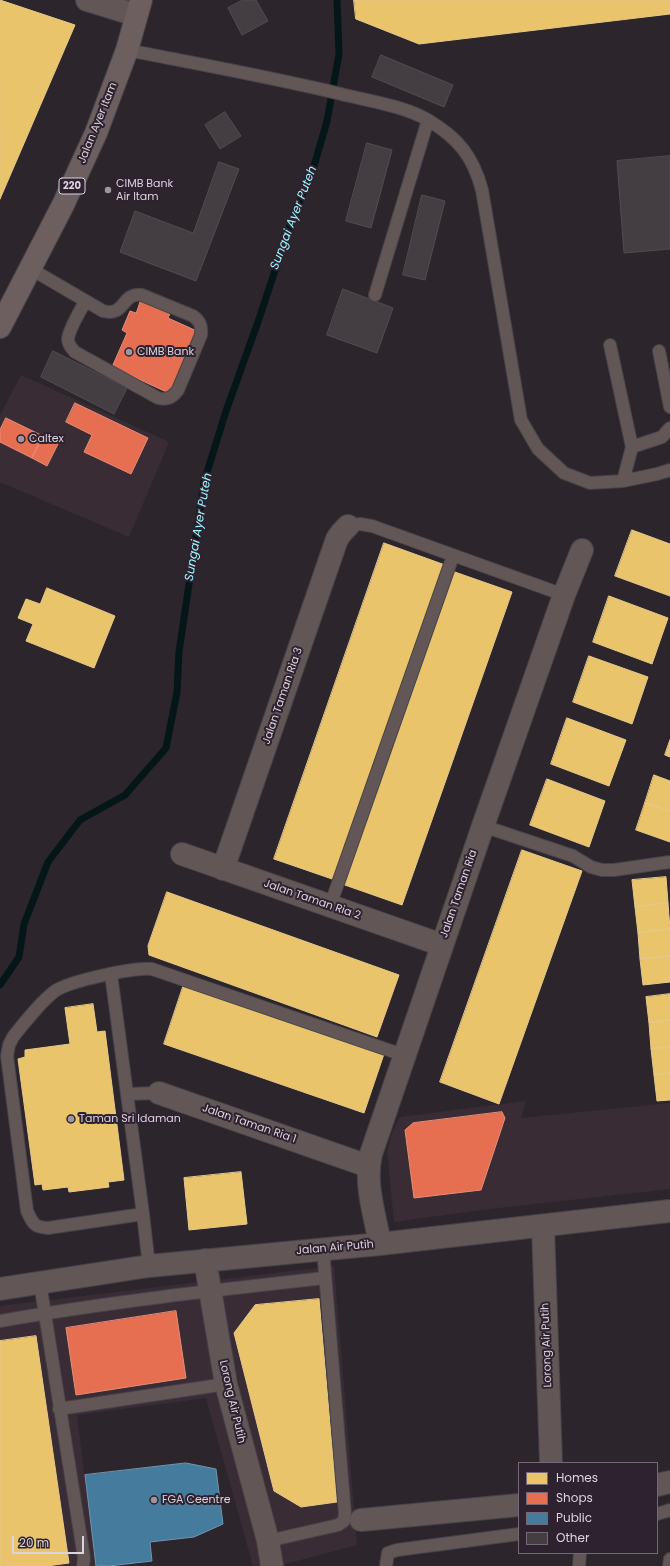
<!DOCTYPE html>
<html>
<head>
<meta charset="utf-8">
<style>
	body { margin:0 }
	#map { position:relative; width:670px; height:1566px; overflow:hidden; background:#2c262c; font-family:Poppins,sans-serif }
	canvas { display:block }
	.legend { position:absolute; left:518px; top:1462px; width:140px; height:92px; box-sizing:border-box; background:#2f2230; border:1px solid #746975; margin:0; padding:5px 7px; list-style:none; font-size:12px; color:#dcd3dd }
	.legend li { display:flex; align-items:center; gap:8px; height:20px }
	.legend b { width:20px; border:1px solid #746975 }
	.scale { position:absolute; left:12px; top:1536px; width:72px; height:18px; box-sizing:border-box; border:2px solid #dcd3dd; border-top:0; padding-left:5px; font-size:12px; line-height:14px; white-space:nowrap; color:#dcd3dd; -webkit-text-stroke:3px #2f2230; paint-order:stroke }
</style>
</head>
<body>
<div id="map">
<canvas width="670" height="1566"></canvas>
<ul class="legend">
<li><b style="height:11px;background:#e9c46a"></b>Homes</li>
<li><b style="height:11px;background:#e76f51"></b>Shops</li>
<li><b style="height:11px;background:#457b9d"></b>Public</li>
<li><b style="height:11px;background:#443e42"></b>Other</li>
</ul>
<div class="scale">20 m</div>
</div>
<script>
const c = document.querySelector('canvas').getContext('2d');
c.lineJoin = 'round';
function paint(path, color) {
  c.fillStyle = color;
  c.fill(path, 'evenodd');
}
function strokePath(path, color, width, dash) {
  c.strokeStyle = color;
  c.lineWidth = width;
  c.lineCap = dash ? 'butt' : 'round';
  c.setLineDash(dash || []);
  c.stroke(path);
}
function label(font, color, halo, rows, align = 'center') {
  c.font = font + ' Poppins,sans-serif';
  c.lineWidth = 4;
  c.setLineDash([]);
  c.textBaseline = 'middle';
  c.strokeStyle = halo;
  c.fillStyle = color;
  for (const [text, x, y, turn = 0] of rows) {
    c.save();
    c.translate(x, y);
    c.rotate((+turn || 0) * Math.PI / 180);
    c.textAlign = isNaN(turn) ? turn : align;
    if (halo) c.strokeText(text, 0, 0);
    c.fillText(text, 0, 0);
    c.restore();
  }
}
paint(new Path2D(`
	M21,375L169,442L129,537L0,482V415Z
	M526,1101L521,1118L670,1103V1189L489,1209L394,1222L387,1152L391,1136L400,1117Z
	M334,1266L357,1545L278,1566H253L206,1398L77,1415L96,1566H0V1306Z`), '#3a2c35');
const homes = new Path2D(`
	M0,0L75,25L0,199Z
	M354,0H670V14L419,44L356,19Z
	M632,530L670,544V596L615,576Z
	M384,543L445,565L335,880L274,859Z
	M452,571L512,592L402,905L342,884Z
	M47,588L115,616L94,668L26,641L33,624L18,618L26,599L40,604Z
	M609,596L668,618L652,664L593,642Z
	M589,656L648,677L632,724L573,702Z
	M567,718L626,740L609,786L551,764Z
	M670,740V757L665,755Z
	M654,775L670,781V811L645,803Z
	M547,779L605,801L589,847L530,825Z
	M645,803L670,811V842L636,830Z
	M522,850L582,871L499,1104L440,1082Z
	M666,877L668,903L635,907L632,880Z
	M167,892L399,975L377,1037L149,955L148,946Z
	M668,903L670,929L638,933L635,907Z
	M670,929V956L640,959L638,933Z
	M670,956V982L643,985L640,959Z
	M184,984L384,1054L364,1113L164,1044Z
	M670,994V1020L649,1023L646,997Z
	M93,1004L97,1032L105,1031L124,1180L108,1182L109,1187L69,1192L68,1187L43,1190L42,1184L35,1185L18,1059L25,1057V1050L70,1044L65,1008Z
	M670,1020V1047L651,1049L649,1023Z
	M670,1047V1073L654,1075L651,1049Z
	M670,1073V1100L657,1101L654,1075Z
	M241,1172L247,1224L189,1230L184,1178Z
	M319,1299L337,1502L301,1507L274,1491L234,1333L255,1305Z
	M36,1336L69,1563L47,1566H0V1341Z`);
paint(homes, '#e9c46a');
strokePath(homes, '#e5c88c', 1);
const shops = new Path2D(`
	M141,300L170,313L168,318L199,332L171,394L112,367L127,333L122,330L130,311L136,313Z
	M75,403L148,438L131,474L84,452L92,435L66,422Z
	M6,418L43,436L32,458L0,442V430Z
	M43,436L58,444L47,466L32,458Z
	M502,1112L505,1118L481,1190L414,1198L405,1130L413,1123Z
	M176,1311L186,1378L76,1395L66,1328Z`);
paint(shops, '#e76f51');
strokePath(shops, '#e48d7b', 1);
const public = new Path2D(`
	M186,1463L216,1469L223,1524L194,1537L150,1542L152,1561L109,1566H96L85,1475Z`);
paint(public, '#457b9d');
strokePath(public, '#7295b0', 1);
strokePath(new Path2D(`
	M0,985L19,957L24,924L48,862L80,820L125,795L166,748L177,692L179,652L204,482L226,411L259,319L289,228L314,166L327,121L339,54L337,0`), '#041618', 7);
const building = new Path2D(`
	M243,0H256L268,21L242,35L228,8Z
	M381,55L453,85L444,107L372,77Z
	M225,112L241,136L220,149L205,125Z
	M367,143L392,150L371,228L346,221Z
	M670,156V249L624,253L617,161Z
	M219,162L239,169L196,281L120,252L135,211L193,233Z
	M422,195L445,201L425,280L403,275Z
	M343,289L393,308L377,353L327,335Z
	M53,351L127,388L114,414L41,377Z`);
paint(building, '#443e42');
strokePath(building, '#534b50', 1);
const lane = new Path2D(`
	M127,50C198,64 270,77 341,94C369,101 404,106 428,120C458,138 473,156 482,190L521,420L538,449L564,473L590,483L623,481L657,474L670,470
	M31,269L103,311C126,317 121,292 142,295L193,316C200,321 202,326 201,335L178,390C172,398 167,400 158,398L75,352C72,349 68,345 68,339C69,329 80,311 85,302
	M375,295L428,120
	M610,345L632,447L623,481
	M659,351L670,407
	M632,447L662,437L670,428
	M348,526L360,524L372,526L564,595
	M483,826L573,856L591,867L602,870H614L670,862
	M330,906L453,556
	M111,974L143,1214
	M127,1094L159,1093
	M149,1266L143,1214L48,1228C34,1227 33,1224 27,1211L7,1056L9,1045L13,1037C23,1024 43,1000 55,991C70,981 134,967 152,969L403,1055
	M40,1283L84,1558L83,1566
	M0,1321C108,1302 217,1290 325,1278
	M59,1409L226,1384
	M657,1514L670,1510
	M268,1541L338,1525L344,1521L345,1514L323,1249
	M386,1566L388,1553L397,1550L519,1534
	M579,1566L580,1553
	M669,1566L670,1559`);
const street = new Path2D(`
	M87,0L136,15
	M182,854L442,945
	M223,869L337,539L342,532L348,526
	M159,1093L368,1166
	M543,1226L551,1463
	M380,1244C375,1215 364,1184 371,1154L483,826L564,595L582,550
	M205,1260L226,1384L268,1541L272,1566
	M0,1289L149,1266L380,1244L670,1211
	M657,1485L670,1482
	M361,1520L519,1505`);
const primary = new Path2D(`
	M0,327L63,205L96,133L127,50L141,0`);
strokePath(lane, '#474347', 14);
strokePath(street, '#474347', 24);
strokePath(primary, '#474347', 24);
strokePath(lane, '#625656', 12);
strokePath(street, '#625656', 22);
strokePath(primary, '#6d5e5f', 22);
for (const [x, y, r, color] of [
	[108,190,4,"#9e969f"],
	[129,352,4,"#9e969f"],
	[21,439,4,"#9e969f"],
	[71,1119,4,"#9e969f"],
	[154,1500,4,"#9e969f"]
]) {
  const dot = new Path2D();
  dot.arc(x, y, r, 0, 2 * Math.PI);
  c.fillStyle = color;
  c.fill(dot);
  strokePath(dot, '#2f2230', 1.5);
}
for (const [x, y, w] of [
	[72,186,26]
]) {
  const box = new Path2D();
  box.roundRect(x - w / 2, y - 8, w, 16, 3);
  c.fillStyle = '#2f2230';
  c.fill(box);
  strokePath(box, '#dcd3dd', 1);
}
label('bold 10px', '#dcd3dd', null, [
	["220",72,186]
]);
label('11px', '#dcd3dd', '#2f2230', [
	["Jalan Ayer Itam",98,123,-68],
	["Jalan Taman Ria 3",283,696,-71],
	["Jalan Taman Ria",459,894,-71],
	["Jalan Taman Ria 2",312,900,19],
	["Jalan Taman Ria 1",249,1124,19],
	["Jalan Air Putih",335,1248,-5],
	["Lorong Air Putih",547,1345,-92],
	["Lorong Air Putih",232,1402,77]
]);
label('11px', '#dcd3dd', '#2f2230', [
	["CIMB Bank",116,184],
	["Air Itam",116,197],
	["CIMB Bank",137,352],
	["Caltex",29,439],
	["Taman Sri Idaman",79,1119],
	["FGA Ceentre",162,1500]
], 'left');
label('italic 12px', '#9cf6fb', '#2f2230', [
	["Sungai Ayer Puteh",294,218,-69],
	["Sungai Ayer Puteh",199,527,-80]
]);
</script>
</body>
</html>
